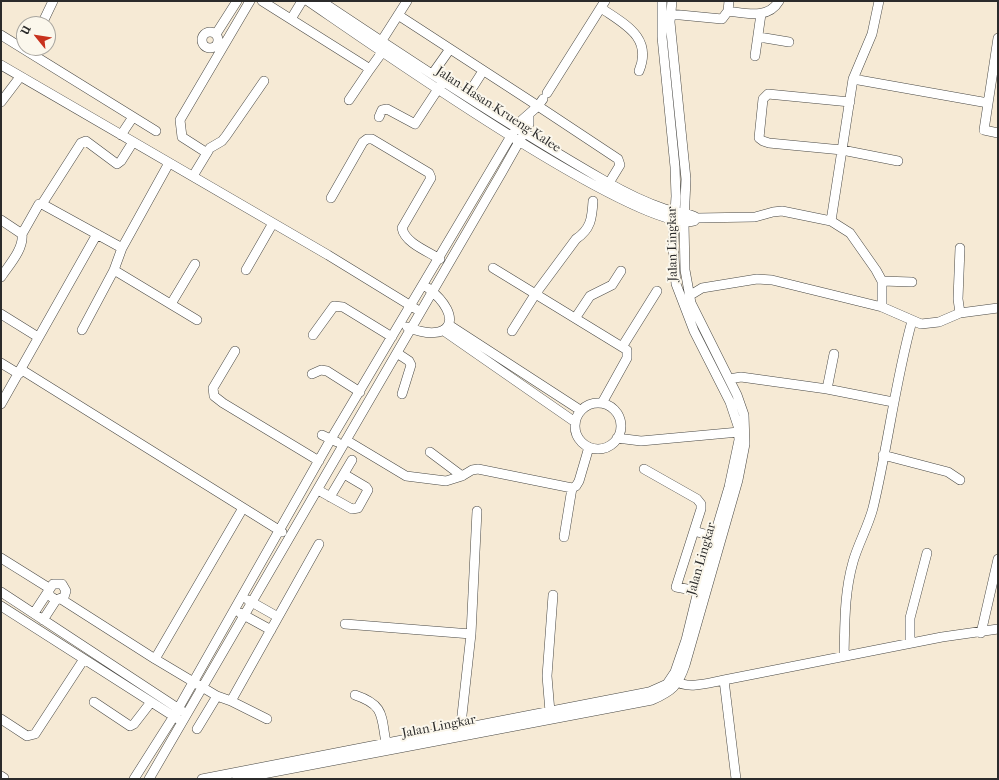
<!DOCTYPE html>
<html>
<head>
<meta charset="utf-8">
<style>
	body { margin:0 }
	#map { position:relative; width:999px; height:780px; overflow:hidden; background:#f6ead5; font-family:"IM FELL French Canon",serif }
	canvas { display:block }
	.frame { position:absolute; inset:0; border:2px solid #2b2b2b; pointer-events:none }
	.north { position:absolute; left:16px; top:16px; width:40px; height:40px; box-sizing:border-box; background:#fbf7ec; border:1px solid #a8a59f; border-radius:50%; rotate:300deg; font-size:11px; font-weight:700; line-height:16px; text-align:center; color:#2b2b2b }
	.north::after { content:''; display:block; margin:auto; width:14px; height:18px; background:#c8321e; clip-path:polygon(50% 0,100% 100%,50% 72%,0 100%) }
</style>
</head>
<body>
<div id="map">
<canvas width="999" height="780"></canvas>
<div class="frame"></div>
<div class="north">U</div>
</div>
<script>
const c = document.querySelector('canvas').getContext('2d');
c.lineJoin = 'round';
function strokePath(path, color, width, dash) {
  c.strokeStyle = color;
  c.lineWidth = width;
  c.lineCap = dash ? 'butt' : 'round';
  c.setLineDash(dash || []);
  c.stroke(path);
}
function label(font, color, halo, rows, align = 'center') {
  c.font = font + ' "IM FELL French Canon",serif';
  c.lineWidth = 4;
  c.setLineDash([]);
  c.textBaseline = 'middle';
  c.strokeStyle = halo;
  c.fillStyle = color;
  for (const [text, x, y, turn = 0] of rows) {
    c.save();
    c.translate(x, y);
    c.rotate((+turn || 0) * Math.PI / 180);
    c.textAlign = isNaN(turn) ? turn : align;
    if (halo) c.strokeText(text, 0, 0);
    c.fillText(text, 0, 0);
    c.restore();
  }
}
const minor = new Path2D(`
	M262,1L370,69L383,51
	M308,1C364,39 642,236 694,221L697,218
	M321,1C414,63 508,125 605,181C624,192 644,202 665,209C675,213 688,212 697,218L755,217L773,212L782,211L831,221L850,233L876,270L882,281V307L921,324L939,322L960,313L998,308
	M601,8C624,24 653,37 639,71
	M728,11C745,13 768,20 779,1
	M670,14L722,19L728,11L729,1
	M291,19L302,1
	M42,24L53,1
	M202 40a8 8 0 1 1 16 0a8 8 0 1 1-16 0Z
	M216,34L237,1
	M1,35L156,131
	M759,37L789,42
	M998,38L984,130L998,133
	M379,45L407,1
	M755,56L761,14
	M1,65L328,255L416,309
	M433,73L450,49
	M853,79L988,103
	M547,93L605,1
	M467,96L483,71
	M543,99L538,106L618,159L620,165L609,183
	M349,100L370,69
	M1,102L20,77
	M850,102L768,94L763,99L759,138L763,141L769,143L842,150L898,161
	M379,117L382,110L387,109L415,124L442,83
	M121,135L133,117
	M207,153L182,137L180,120L250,1
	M193,176L210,148L222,141L226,136L264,81
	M331,198L363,142L367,139H372L429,173L431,178L402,228C405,243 427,251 440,259
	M42,204L81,143L86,141L117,164L121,161L133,142
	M1,220L22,234L39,204H42L122,248L169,163
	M831,221L853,79L872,34L879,1
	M493,268L627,350V358L602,403
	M114,270L197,320
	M246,270L273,223
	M1,277C9,265 24,249 22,234
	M882,281L912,282
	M689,296L702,288L757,279L772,280L882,307
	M171,304L195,264
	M960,313L958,299L960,248
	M1,314L38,337
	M576,317L590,296L612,285L621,271
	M449,325L580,410
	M407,327C452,345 465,317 428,288
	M82,330L114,270L122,248
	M444,331L575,422
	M512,331L536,293L576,239C591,229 592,218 593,201
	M313,335L334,306L343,307L392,337
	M622,347L657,291
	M235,351L213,388L214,396L223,403L319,461
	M397,353L409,361L411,365L402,394
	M1,363L19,374
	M22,370L282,532
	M312,374L321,370L327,371L360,392
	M729,379L741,377L827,389L893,402
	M827,389L834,354
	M575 426a23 23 0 1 1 46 0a23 23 0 1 1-46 0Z
	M1,404L97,234
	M322,435L337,442
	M617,438L641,441L739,432
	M346,440L406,476L446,481L462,476L472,470L478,469L572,488L576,486L579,481L589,447
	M430,452L462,476
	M883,455L948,472L960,480
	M644,469L697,499L701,504V509L676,587L703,592
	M318,490L352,509L358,508L368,490L366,487L344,474
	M330,497L352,460
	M694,531L715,537
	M564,537L572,488
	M1,558L49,588
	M1,592L182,711
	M61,599L155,659L243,508
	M248,600L278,617
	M1,606L178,719
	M34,613L53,584H62L66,591L64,597L56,600L50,596L48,591
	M240,613L271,630
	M43,620L56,600
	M345,624L471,634
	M981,633L998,559
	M910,643V618L927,553
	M844,656C845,623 844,594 853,562C858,544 868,527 873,508C888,446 895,382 912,321
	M155,659L217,696
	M674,680C687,690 708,683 724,680L942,637L998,629
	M724,680L736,779
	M355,695C385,705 381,716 386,743
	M94,702L130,726L134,724L151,702
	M550,712L547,676L553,595
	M1,719L27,736L35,734L84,659
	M267,719L231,701L319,544
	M197,729L217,696L231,701
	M460,733L471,634L477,511
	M1,776L4,778
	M134,779L174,716L331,439L511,136L522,120L538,106L398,15
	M149,779L502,172L529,124V115
	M202,779L649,692L667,684L675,672L686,640L698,591L729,487L739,440L738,426L730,402L694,331L676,284L673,246L676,196L675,167L662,37V1
	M237,779L652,700C672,691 678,686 685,665L738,480L745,444L744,415L737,395L691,303L685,270L684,223L686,179L670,22L672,1`);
strokePath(minor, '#494844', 10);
strokePath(minor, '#fff', 9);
label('13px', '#2b2b2b', '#fbf7ec', [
	["Jalan Hasan Krueng Kalee",498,110,33],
	["Jalan Lingkar",673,244,-91],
	["Jalan Lingkar",702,559,-74],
	["Jalan Lingkar",439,727,-11]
]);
</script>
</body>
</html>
